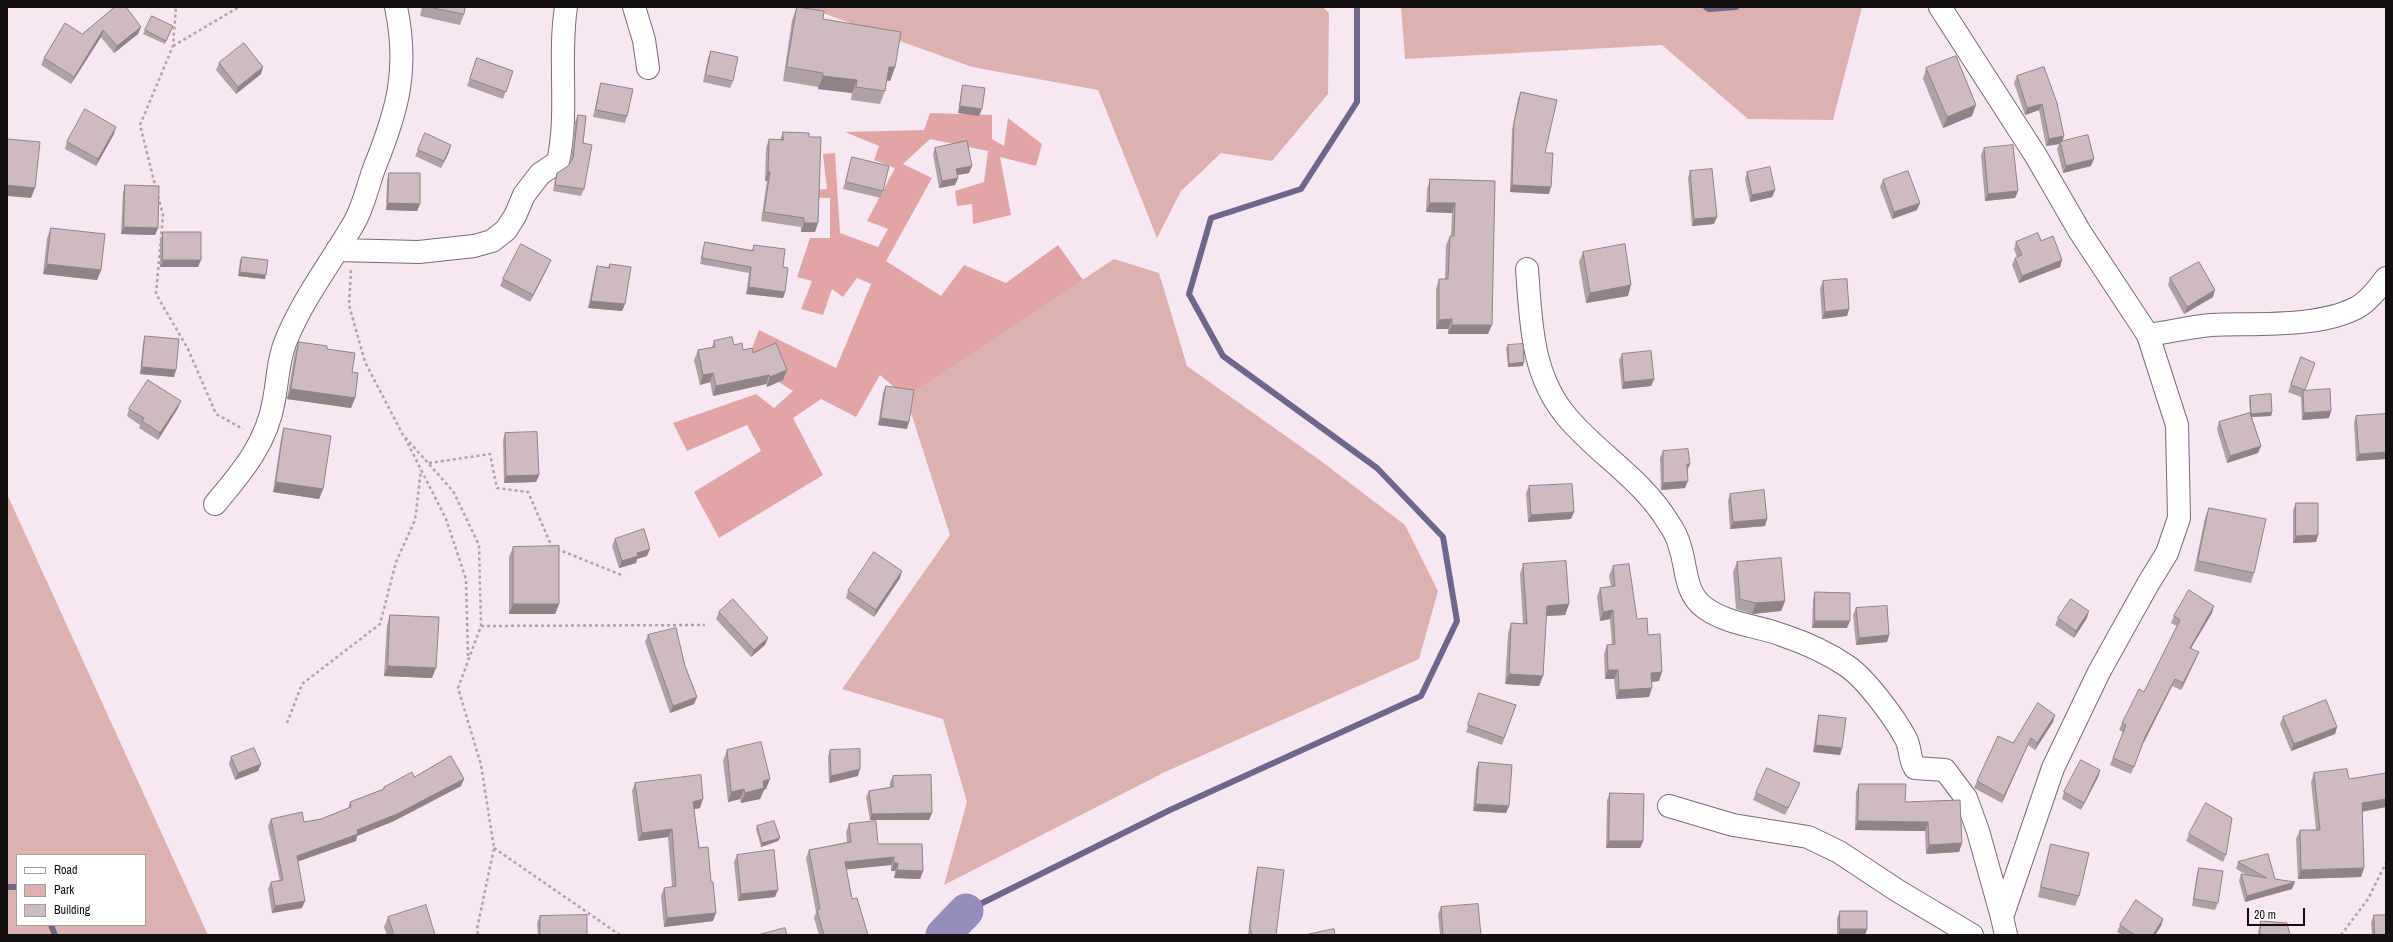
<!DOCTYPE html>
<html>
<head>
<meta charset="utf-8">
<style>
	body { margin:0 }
	#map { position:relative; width:2393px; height:942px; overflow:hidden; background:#f6e7f2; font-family:"Archivo Narrow",sans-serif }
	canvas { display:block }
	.frame { position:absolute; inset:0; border:8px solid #130e12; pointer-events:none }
	.legend { position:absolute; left:16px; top:854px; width:130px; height:72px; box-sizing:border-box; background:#fff; border:1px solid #a19fa0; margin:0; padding:5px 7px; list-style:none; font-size:12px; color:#130e12 }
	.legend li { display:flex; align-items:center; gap:8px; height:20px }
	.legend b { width:20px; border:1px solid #a19fa0 }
	.scale { position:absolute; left:2247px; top:908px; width:58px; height:18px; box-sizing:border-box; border:2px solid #130e12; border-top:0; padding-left:5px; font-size:12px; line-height:14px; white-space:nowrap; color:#130e12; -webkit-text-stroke:3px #fff; paint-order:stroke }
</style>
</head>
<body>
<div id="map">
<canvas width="2393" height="942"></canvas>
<div class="frame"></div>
<ul class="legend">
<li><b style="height:5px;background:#fff"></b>Road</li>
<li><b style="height:11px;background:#deb1b1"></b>Park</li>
<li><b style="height:11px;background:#cdbbc0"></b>Building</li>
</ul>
<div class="scale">20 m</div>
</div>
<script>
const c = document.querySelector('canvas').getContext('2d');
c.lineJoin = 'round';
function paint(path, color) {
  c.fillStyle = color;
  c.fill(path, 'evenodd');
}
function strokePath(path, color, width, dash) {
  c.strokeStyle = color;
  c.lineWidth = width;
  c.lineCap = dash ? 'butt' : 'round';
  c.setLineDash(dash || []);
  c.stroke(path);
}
paint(new Path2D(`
	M806,7H1323L1329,13L1328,94L1272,161L1221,153L1181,191L1157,238L1098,90L972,67Z
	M1401,7H1862L1833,120L1748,119L1662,45L1405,59Z
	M1114,259L1159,273L1187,366L1321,461L1405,525L1438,591L1419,659L1165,772L944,885L967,802L943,719L842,689L950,535L906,397Z
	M7,494L208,935H7ZM17,855H145V925H17Z`), '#deb1b1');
paint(new Path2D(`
	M930,113L992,115V139L1004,146L1008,118L1042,144L1036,166L1000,157L1011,215L973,224L972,204L957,206L955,191L984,182L988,151L930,139L903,164L932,178L886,261L941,296L964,265L1006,283L1058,245L1083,280L906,397L880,375L856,417L821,399L793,418L823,475L719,538L694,492L761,451L747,425L687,451L673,423L756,394L774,408L793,391L774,379L779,365L751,351L759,330L836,368L871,284L857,278L843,297L832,289L823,315L801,309L812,281L797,277L810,238H830V198L800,197L799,191L827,189L823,154L835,153L840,233L878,247L888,229L867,221L895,168L874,160L879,146L845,132L924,130Z`), '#e1a5a6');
strokePath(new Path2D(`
	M1706,7L1709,9L1736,7
	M7,887H17
	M966,911L1170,810L1421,696L1457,621L1443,537L1377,468L1223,356L1189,294L1211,218L1301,189L1357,102V7
	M51,925L55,935`), '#6f678a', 6);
strokePath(new Path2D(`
	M943,935L966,911`), '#978dbd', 35);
const minor = new Path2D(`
	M634,7L644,40L648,68
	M337,250L419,252L474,246L492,241L506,230L515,216L524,195L540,174L558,162C569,112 558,58 566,7
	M1527,269C1531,321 1531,375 1567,417C1598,454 1643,480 1668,522C1673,529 1678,539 1680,547C1687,567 1684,593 1705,608C1727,624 1758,626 1782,635C1803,642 1828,653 1847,666C1866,679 1895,718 1906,739C1911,749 1909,759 1915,768L1945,770L1966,798L1978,831L2002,917
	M2148,335C2169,332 2190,327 2211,325C2255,323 2317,328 2356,308C2368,302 2378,289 2386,278
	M215,504C242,472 267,443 274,400C278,379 278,358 287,338C304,297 332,261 354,223C364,206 368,184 375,166C398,109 409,69 396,7
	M1669,806L1733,825L1808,837L1839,852L1898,891L1972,935`);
const tertiary = new Path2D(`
	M1940,7L2036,156L2080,232L2148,335L2177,425L2179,518L2167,553L2148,584L2099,672L2053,768L2002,917L2006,935`);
strokePath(minor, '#796c76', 24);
strokePath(tertiary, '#796c76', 24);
strokePath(new Path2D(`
	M173,46L239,7
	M156,189L140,125L173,46L176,7
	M158,196L163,215L156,294L188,349L216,414L243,429
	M351,270L349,305L365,362L403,435L453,491L479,545L481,626L458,688L481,765L494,848L477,929L478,935
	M405,438L446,519L466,579L468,658
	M429,463L490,454L497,488L528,492L552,547
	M557,549L624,576
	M481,626L705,625
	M287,723L302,684L380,624L396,562L415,520L421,470
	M494,848L620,935
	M2341,935L2368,899L2386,863`), '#afa3ac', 2.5, [3, 3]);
strokePath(minor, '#fff', 22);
strokePath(tertiary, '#fff', 22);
paint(new Path2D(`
	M115,7L141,27L138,34L114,53L101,37L71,84L41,65L44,58L82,34Z
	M422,7H465L464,14L460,25L420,16Z
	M797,7L823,19L895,67L890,81L887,80L885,91L880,104L851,100L852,93L818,89V87L783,81L792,20Z
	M173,26L165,44L143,34L145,30Z
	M711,51L733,81L730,88L703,82L708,58Z
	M477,58L513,71L503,99L467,86Z
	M219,63L261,74L236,94L216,70Z
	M2044,67L2062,142L2091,166L2063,173L2057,149L2059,144L2046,146L2039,110L2025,115L2014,83L2017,76Z
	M1926,68L1972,116L1943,128L1923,79Z
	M601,83L627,116L625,123L593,117L599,90Z
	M963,85L979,116L958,113L961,92Z
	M1521,92L1545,153L1549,194L1510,192L1512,130L1518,99Z
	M578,115L583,143L584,189L581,196L553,191L555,179L557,173L568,166L571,161L575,122Z
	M783,132L809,137L815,232H801V227L761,221L767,181H765L766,148L769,139L780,140Z
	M114,134L96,166L65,149L67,142Z
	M935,148L972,166L969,173L957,175L958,178L955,185L939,188L933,154Z
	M1984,148L2018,191L2015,198L1985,201L1981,155Z
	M418,150L449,152L441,168L415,156Z
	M852,157L883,191L881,198L843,189L850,164Z
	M1690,171L1714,224L1692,226L1688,178Z
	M1747,172L1775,190L1772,197L1750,202L1745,179Z
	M389,173L420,204L417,211L386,210L387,180Z
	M1430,179L1495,181L1488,334H1448V329H1436V289L1439,279H1445L1446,245L1450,236H1451L1452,213L1426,212L1427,189Z
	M1883,180L1917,210L1892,219L1880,187Z
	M125,185L158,228L155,235L121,234L123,192Z
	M51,228L101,270L97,280L43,274L47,238Z
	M163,232L198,267H160V239Z
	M2041,241L2062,260L2060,267L2019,283L2012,265L2015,258L2017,257L2014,249L2016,242Z
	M705,242L752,250L754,245L783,267L785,292L783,298L746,294L749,273L700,264L703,249Z
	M1583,252L1628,296L1586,303L1579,262Z
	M242,257L265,279L238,276L240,260Z
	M610,264L625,304L622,311L588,308L595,273L597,266L608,267Z
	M548,267L530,302L500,286L503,279Z
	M2170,278L2213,297L2184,314L2168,285Z
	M1823,281L1849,309L1847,316L1822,319L1820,288Z
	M145,336L174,377L140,374L143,343Z
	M714,341L734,345L743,350L753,353L787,370L783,380L767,387L766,384L713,396L710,382L700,385L694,360L698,350L712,347Z
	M299,342L327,349L352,372L355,398L351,408L287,399L295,352Z
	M1508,345L1523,366L1508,367L1506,348Z
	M1622,354L1654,379L1651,386L1622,389L1619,360Z
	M2301,357L2305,391L2331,411L2329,418L2302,420L2301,397L2288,392Z
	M886,386L907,429L878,425L883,393Z
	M2250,396L2272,412L2271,416L2252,417L2261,446L2258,453L2227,463L2217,429L2219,422L2250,413L2249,399Z
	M178,408L158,440L139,428L140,425L127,416L129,409Z
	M2386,414V459L2356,461L2354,423L2356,416Z
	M284,428L323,489L319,499L273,492L281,439Z
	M505,433L539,475L536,482L504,483L503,440Z
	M1663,451L1690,464L1687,470L1685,488L1661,490L1660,458Z
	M1529,486L1571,519L1528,522L1526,493Z
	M1730,494L1767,519L1765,526L1730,529L1728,501Z
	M2296,503L2318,535L2316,542L2293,543V510Z
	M2209,508L2254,573L2251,583L2194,571L2205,518Z
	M615,539L647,556L637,559L636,563L619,568L612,546Z
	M513,547L559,604L555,614H509V557Z
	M1737,562L1785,601L1781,611L1752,614L1736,609L1733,572Z
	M1523,564L1569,604L1565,615L1546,616L1543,676L1539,686L1505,684L1508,634L1511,623L1523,624L1520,574Z
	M1613,566L1637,619L1648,635L1659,681L1652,682L1649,697L1616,699L1614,679H1605L1604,654L1607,645H1612L1610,619L1600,621L1597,597L1600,588L1611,586L1609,576Z
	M900,578L874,617L846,598L848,591Z
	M1815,592L1847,628H1812L1813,599Z
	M1856,608L1889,635L1887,642L1856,645L1853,615Z
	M719,612L765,645L751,657L716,619Z
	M2212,613L2191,648L2196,659L2181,690L2172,686L2143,744L2131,774L2110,765L2123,732L2119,730L2122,723L2144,692L2177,626L2171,623L2174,616Z
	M390,615L432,678L384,676L387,625Z
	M2058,618H2087L2074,638L2055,625Z
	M648,635L685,666L697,697L694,704L670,713L645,642Z
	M1479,693L1516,705L1502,745L1466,732Z
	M1819,715L1842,748L1840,755L1813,752L1817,722Z
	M2055,715L2053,722L2035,750L2028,745L2002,803L1974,788L1977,781L2013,743Z
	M2283,717L2337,727L2335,734L2291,751L2280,724Z
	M727,750L766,789L764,790L760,799L741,803L740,799L728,802L723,761Z
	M830,750L858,776L829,783L828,757Z
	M231,757L261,764L258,771L235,780L229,764Z
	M1479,762L1509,806L1506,813L1473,811L1476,769Z
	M2100,770L2098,777L2081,810L2062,799L2064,792Z
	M2314,773L2349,779L2386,807L2362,812L2364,868L2361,877L2298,879L2296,839L2300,830H2316L2311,782Z
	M893,776L932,813L929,820H870L866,797L869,791L890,787V782Z
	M414,777L464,779L461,786L394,821L357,836L356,841L298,861L302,908L272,913L268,889L271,882L280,881L268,826L271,819L304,822L321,819L348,808L350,802L383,789L384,787Z
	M635,783L700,808L694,809L699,848L713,921L664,927L661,896L664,888L672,887L668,837L638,841L632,791Z
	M1800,783L1785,815L1753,800L1756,793Z
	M1859,784L1905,802L1962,843L1959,852L1926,854L1925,831L1855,830L1856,792Z
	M1610,793L1643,841L1640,848H1606L1607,800Z
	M849,824L878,844L923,871L920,879L894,878L895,871H891V865L846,869L852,899L868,935H819L814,918L816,912L806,858L809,850L847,842L846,832Z
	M757,826L778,841L761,847L756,829Z
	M2189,834L2226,855L2223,862L2186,841Z
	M2051,844L2079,896L2075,906L2038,897L2048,854Z
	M737,855L775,897L738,901L734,862Z
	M2238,862L2275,879L2292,889L2245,902L2239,881L2241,874L2247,875L2236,869Z
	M1258,867L1276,935H1248L1256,874Z
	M2199,868L2218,903L2215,910L2192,906L2197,874Z
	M1441,907L1481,935H1440L1438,914Z
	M1840,911L1867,929L1865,935H1837V918Z
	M2374,915L2386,935H2372L2371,922Z
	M540,916L587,935H538L537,923Z
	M388,917L435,935H387L384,927Z
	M2163,919L2161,926L2155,935H2122L2117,932L2120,925Z
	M2261,921L2290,935H2258L2259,928Z`), '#b0a1a5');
paint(new Path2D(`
	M141,27L138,34L114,53L117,46Z
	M103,30L101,37L71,84L74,77Z
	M263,67L261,74L236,94L238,87Z
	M889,67H895L890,81L884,80Z
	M823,76L857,80L852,93L818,89Z
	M2042,104L2039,110L2025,115L2027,108Z
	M1976,105L1972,116L1943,128L1947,117Z
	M960,106L982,109L979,116L958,113Z
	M116,127L114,134L96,166L98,159Z
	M2064,136L2062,143L2060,142L2059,144L2046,146L2049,139Z
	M451,145L449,152L441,168L444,161Z
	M2094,159L2091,166L2063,173L2066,166Z
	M972,166L969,173L953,176L956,169Z
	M768,172H770L767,181H765Z
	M958,178L955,185L939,188L942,181Z
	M7,185L35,188L31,198L7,196Z
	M1512,185L1551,187L1549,194L1510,192Z
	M1775,190L1772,197L1750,202L1752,195Z
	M2018,191L2015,198L1985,201L1988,194Z
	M388,203L420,204L417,211L386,210Z
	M1430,203H1455L1452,213L1426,212Z
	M1920,203L1917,210L1892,219L1894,212Z
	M1717,217L1714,224L1692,226L1694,219Z
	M804,223H818L815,232H801Z
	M124,227L158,228L155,235L121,234Z
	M163,260H201L198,267H160Z
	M551,260L548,267L530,302L533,295Z
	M2062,260L2060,267L2019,283L2022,276Z
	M47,264L101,270L97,280L43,274Z
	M240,272L266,275L265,279L238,276Z
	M1631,285L1628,296L1586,303L1590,293Z
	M749,287L785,292L783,298L746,294Z
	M2215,290L2213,297L2184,314L2187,307Z
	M591,301L625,304L622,311L588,308Z
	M1849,309L1847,316L1822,319L1825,312Z
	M1452,319L1448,329H1436L1439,320Z
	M1452,325H1492L1488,334H1448Z
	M1524,362L1523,366L1508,367L1509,364Z
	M142,367L176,370L174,377L140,374Z
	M787,370L783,380L767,387L770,377Z
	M713,373L710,382L700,385L703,375Z
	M769,375L766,384L713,396L716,386Z
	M1654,379L1651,386L1622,389L1624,382Z
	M291,389L355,398L351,408L287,399Z
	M181,401L178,408L158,440L160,433Z
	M2331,411L2329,418L2302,420L2304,413Z
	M2272,412L2271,416L2250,417L2251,414Z
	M881,418L909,422L907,429L878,425Z
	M2261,446L2258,453L2227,463L2230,456Z
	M2386,452V459L2356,461L2359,454Z
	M1687,464H1690L1687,471Z
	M539,475L536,482L504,483L506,476Z
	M1688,481L1685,488L1661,490L1663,483Z
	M276,482L323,489L319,499L273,492Z
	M1574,512L1571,519L1528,522L1531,515Z
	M1767,519L1765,526L1730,529L1733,522Z
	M2318,535L2316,542L2293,543L2296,536Z
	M650,549L647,556L637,559L636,563L619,568L622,561L637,553Z
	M902,571L900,578L874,617L876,610Z
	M1785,601L1781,611L1752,614L1756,603Z
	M513,604H559L555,614H509Z
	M1569,604L1565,615L1543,616L1547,606Z
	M2214,606L2212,613L2187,655L2190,648Z
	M1613,610L1610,619L1600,621L1603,612Z
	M2089,611L2087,618L2074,638L2076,631Z
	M1815,621H1850L1847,628H1812Z
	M1889,635L1887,642L1856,645L1859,638Z
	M768,638L765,645L751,657L754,650Z
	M2199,652L2196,659L2181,690L2183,683Z
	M388,666L436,668L432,678L384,676Z
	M1608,670H1618L1614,679H1605Z
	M1662,672L1659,681L1648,682L1651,673Z
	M1509,674L1543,676L1539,686L1505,684Z
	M2175,679L2172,686L2143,744L2145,737Z
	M1652,688L1649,697L1616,699L1619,690Z
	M697,697L694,704L670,713L673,706Z
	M2055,715L2053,722L2035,750L2037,743Z
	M2337,727L2335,734L2291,751L2294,744Z
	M2031,738L2028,745L2002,803L2004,796Z
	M1816,745L1842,748L1840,755L1813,752Z
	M261,764L258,771L235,780L238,773Z
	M860,769L858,776L829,783L831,776Z
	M2100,770L2098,777L2081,810L2084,803Z
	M464,779L461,786L394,821L357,836L356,841L294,863L297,856L357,830Z
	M770,779L766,789L764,790L760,799L741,803L745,793L763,781Z
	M1800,783L1797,790L1785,815L1788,808Z
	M744,789L740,799L728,802L731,792Z
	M703,799L700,808L690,810L693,802Z
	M2386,799V807L2359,812L2362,803Z
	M1476,804L1509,806L1506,813L1473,811Z
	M932,813L929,820H870L872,814Z
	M1858,821L1928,822L1925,831L1855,830Z
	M672,829L668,837L638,841L642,833Z
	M780,838L778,841L761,847L762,843Z
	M1609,841H1643L1640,848H1606Z
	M1962,843L1959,852L1926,854L1929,845Z
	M894,857L891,865L842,870L845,862Z
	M894,863H898L895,871H891Z
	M2364,868L2361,877L2298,879L2301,870Z
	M897,870L923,871L920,879L894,878Z
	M2295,882L2292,889L2245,902L2247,896Z
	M778,890L775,897L738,901L741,894Z
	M305,901L302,908L272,913L275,906Z
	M716,913L713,921L664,927L667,918Z
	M2163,919L2161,926L2155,935H2153Z
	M1840,929H1867L1865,935H1838Z`), '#908386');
const building = new Path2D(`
	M115,7H126L141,27L117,46L103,30L74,77L44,58L65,23L82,34Z
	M429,7H465L464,14Z
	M797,7L824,11L823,19L901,32L895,67H889L885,91L856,87L857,80L823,76V73L787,67Z
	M152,16L173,26L166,41L145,30Z
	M244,43L263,67L238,87L219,63Z
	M711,51L738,57L733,81L706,75Z
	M1956,56L1976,105L1947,117L1926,68Z
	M477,58L513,71L506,92L470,79Z
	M2044,67L2057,103L2064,136L2049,139L2042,104L2027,108L2017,76Z
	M601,83L633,89L627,116L596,110Z
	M963,85L985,88L982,109L960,106Z
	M1521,92L1557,100L1545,153H1553L1551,187L1512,185L1514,123Z
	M85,109L116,127L98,159L67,142Z
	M578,115L586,116L583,143L592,145L584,189L555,185L557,173L568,166L573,158Z
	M783,132L809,133V137H821L818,223H804V218L764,212L770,172H768L769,139L783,140Z
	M425,133L451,145L444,161L418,150Z
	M2088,135L2094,159L2066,166L2060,142Z
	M7,139L40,142L35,188L7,185Z
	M967,141L972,166L956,169L958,178L942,181L935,148Z
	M2013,145L2018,191L1988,194L1984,148Z
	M852,157L889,166L883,191L846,182Z
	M1770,167L1775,190L1752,195L1747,172Z
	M1712,169L1717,217L1694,219L1690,171Z
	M1908,171L1920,203L1894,212L1883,180Z
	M389,173H420V204L388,203Z
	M1430,179L1495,181L1492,325H1452V319L1439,320V279H1448L1450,236H1454L1455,203H1430Z
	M125,185L159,186L158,228L124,227Z
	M51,228L105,234L101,270L47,264Z
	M163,232H201V260H163Z
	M2038,233L2041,241L2053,236L2062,260L2022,276L2015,258L2022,255L2016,242Z
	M705,242L753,251L754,245L785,249L783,267L788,268L785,292L749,287L751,267L702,258Z
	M521,244L551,260L533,295L503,279Z
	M1625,244L1631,285L1590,293L1583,252Z
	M242,257L268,260L266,275L240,272Z
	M2199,262L2215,290L2187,307L2170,278Z
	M610,264L631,267L625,304L591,301L597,266L609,268Z
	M1847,279L1849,309L1825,312L1823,281Z
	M145,336L179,339L176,370L142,367Z
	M732,337L734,345L742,343L743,350L752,348L753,353L776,343L787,370L770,377L769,375L716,386L713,373L703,375L698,350L715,347L714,341Z
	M299,342L327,346V349L355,353L352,372L358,373L355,398L291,389Z
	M1523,344L1524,362L1509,364L1508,345Z
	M1651,351L1654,379L1624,382L1622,354Z
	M2301,357L2315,363L2305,390L2291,385Z
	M148,380L181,401L160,433L142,421L144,418L129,409Z
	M886,386L914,390L909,422L881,418Z
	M2330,389L2331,411L2304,413L2303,391Z
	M2271,394L2272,412L2251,414L2250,396Z
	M2250,413L2261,446L2230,456L2219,422Z
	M2386,414V452L2359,454L2356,416Z
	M284,428L331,436L323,489L276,482Z
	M537,432L539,475L506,476L505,433Z
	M1688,449L1690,464H1687L1688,481L1663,483V451Z
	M1572,484L1574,512L1531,515L1529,486Z
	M1764,490L1767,519L1733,522L1730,494Z
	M2296,503H2318V535L2296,536Z
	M2209,508L2266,519L2254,573L2198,561Z
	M644,529L650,549L637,553L638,556L622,561L615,539Z
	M559,546V604H513V547Z
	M874,552L902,571L876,610L848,591Z
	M1781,558L1785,601L1756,603L1740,599L1737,562Z
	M1566,561L1569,604L1547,606L1543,676L1509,674L1511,623L1527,624L1523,564Z
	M1629,564L1637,619L1647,618L1648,635L1660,634L1662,672L1651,673L1652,688L1619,690L1618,670H1608L1607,645L1615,644L1613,610L1603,612L1600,588L1615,586L1613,566Z
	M2189,590L2214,606L2190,648L2199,652L2183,683L2175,679L2145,737L2134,767L2113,758L2126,725L2122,723L2139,689L2144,692L2180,620L2174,616Z
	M1815,592L1850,593V621H1815Z
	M733,599L768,638L754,650L719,612Z
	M2071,599L2089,611L2076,631L2058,618Z
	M1887,606L1889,635L1859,638L1856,608Z
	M390,615L439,617L436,668L388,666Z
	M676,628L685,666L697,697L673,706L648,635Z
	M1479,693L1516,705L1504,738L1468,725Z
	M2326,700L2337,727L2294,744L2283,717Z
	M2038,703L2055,715L2037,743L2031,738L2004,796L1977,781L1998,736L2013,743Z
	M1819,715L1846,718L1842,748L1816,745Z
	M761,742L770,779L763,781L764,788L745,793L744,789L731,792L727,750Z
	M254,748L261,764L238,773L231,757Z
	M860,749V769L831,776L830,750Z
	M451,756L464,779L397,814L357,830L358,834L297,856L305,901L275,906L271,882L283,880L271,819L302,812L304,822L321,819L351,807L350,802L384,789V787L412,772L414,777Z
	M2081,760L2100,770L2084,803L2064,792Z
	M1479,762L1512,765L1509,806L1476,804Z
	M1767,768L1800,783L1788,808L1756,793Z
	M2347,769L2349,779L2386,773V799L2362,803L2364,868L2301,870L2300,830H2320L2314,773Z
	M701,775L703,799L693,802L699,848L708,847L711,882H713L716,913L667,918L664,888L676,886L672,829L642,833L635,783Z
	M931,775L932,813L872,814L869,791L893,787V776Z
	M1859,784H1906L1905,802L1960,800L1962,843L1929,845L1928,822L1858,821Z
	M1610,793L1644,794L1643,841H1609Z
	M2206,803L2232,818L2226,855L2189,834Z
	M774,821L780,838L762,843L757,826Z
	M876,821L878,844H922L923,871L897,870L898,863H894V857L845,862L852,899L857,898L868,935H824L817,910L820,909L809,850L851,842L849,824Z
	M2051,844L2089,853L2079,896L2041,887Z
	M774,850L778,890L741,894L737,855Z
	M2268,854L2275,879L2295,882L2247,896L2241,874L2267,878L2238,862Z
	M1258,867L1284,870L1276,935H1252L1250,927Z
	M2199,868L2223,871L2218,903L2194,899Z
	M2136,900L2163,919L2153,935H2135L2120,925Z
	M1478,904L1481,935H1443L1441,907Z
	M426,905L435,935H394L388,917Z
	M1840,911H1867V929H1840Z
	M587,915V935H540V916Z
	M2374,915H2386V935H2375Z
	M2261,921L2287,923L2290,935H2260Z
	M785,928L787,935H758Z
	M1334,929L1335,935H1305Z`);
paint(building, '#cdbbc0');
strokePath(building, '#908386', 1);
</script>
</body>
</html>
